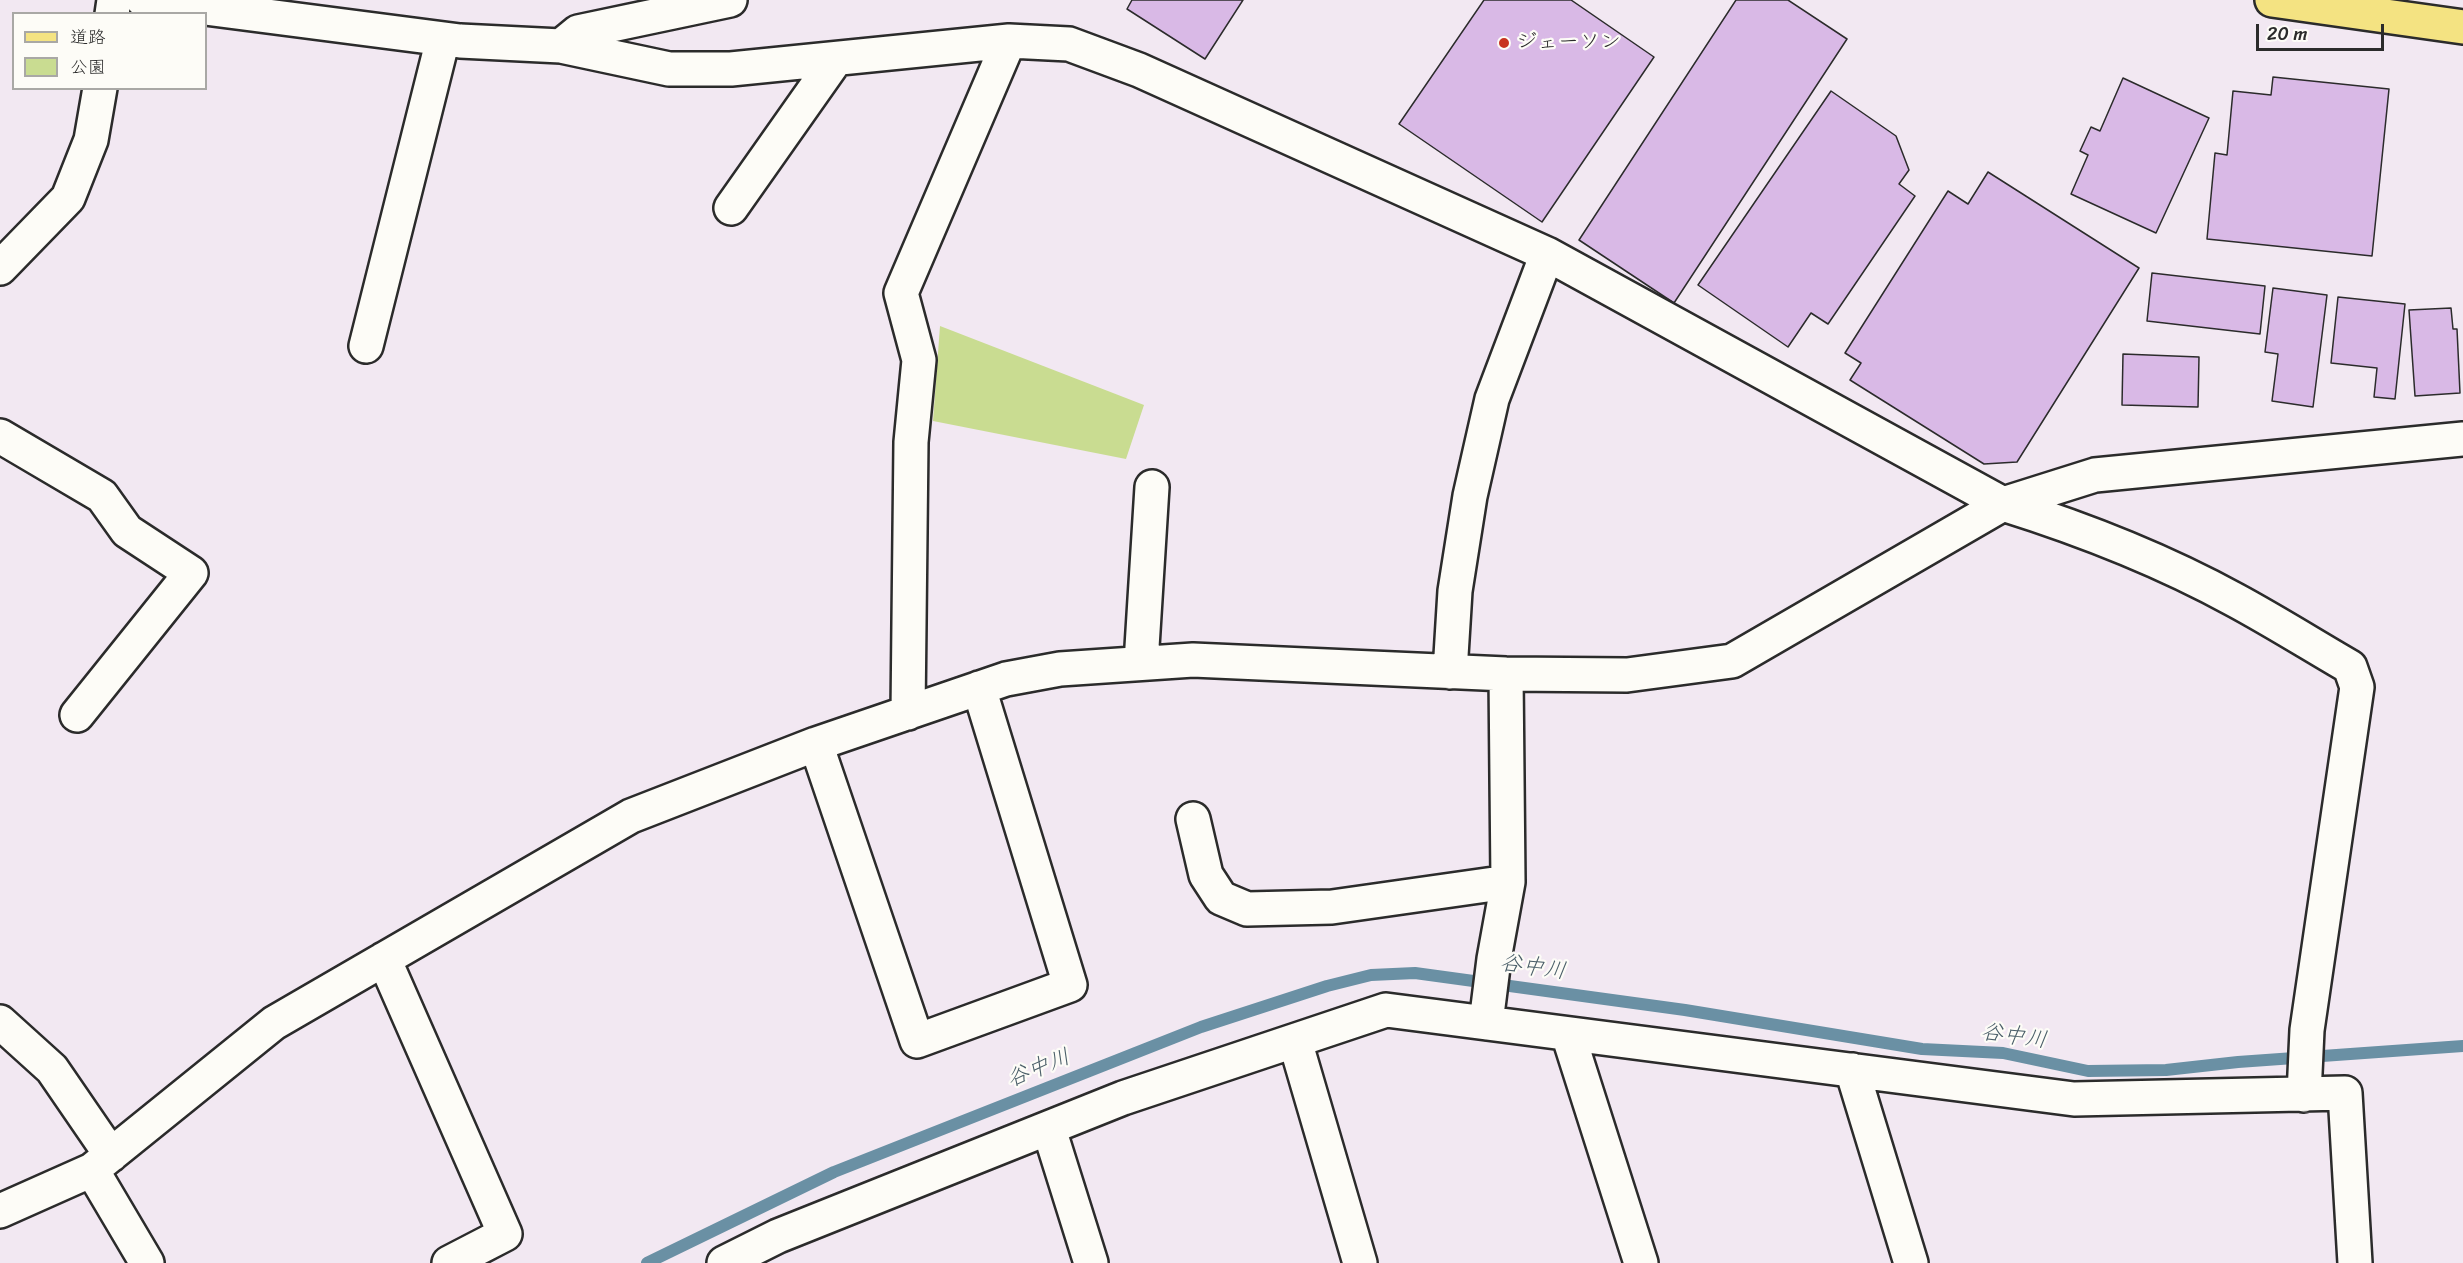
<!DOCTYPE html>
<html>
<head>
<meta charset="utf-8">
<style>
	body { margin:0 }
	#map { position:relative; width:2463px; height:1263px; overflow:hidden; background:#f2e8f2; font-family:Sriracha,"Klee One",sans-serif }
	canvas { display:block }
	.legend { position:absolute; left:12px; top:12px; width:195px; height:78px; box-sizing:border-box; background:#fdfcf7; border:2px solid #a9a8a5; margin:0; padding:8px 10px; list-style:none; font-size:18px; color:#2b2b2b }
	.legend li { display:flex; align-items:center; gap:12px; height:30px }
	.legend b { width:30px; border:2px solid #a9a8a5 }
	.scale { position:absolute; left:2256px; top:24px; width:128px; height:27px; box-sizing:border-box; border:3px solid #2b2b2b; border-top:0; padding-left:8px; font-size:18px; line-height:21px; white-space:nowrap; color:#2b2b2b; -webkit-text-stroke:4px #fdfcf7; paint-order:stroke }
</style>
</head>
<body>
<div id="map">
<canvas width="2463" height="1263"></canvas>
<ul class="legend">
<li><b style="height:8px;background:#f4e382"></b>道路</li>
<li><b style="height:16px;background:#c9dc91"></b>公園</li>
</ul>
<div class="scale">20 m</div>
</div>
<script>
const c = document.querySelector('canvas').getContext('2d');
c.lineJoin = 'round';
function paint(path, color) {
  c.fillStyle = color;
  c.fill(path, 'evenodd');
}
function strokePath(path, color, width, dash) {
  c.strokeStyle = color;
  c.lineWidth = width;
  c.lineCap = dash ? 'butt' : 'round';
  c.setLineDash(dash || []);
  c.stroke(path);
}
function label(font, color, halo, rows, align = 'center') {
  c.font = font + ' Sriracha,"Klee One",sans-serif';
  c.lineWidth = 4.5;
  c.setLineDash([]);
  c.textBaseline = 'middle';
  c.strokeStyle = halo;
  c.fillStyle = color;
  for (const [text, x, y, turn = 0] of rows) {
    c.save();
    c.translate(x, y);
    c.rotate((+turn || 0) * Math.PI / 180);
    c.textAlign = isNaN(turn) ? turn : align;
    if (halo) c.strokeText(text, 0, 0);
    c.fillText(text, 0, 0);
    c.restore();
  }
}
paint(new Path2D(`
	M940,326L1144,405L1126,459L933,421Z`), '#c9dc91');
strokePath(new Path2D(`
	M647,1263L834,1172L1201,1027L1327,986L1371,975L1415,973L1685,1010L1922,1049L2003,1053L2088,1071L2166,1070L2238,1062L2463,1046`), '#6a90a4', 12);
const building = new Path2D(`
	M1132,0H1243L1205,59L1127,9Z
	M1484,0H1571L1654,57L1542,222L1399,124Z
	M1736,0H1788L1847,39L1674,303L1579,240Z
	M2273,77L2389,89L2372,256L2207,239L2215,153L2227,155L2233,91L2271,95Z
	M2123,78L2209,118L2156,233L2071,194L2088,155L2080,151L2091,127L2100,131Z
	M1831,91L1896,136L1909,170L1899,184L1915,196L1828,324L1811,313L1788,347L1698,285Z
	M1988,172L2139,268L2017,462L1984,464L1850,380L1861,363L1845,353L1948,191L1968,204Z
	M2152,273L2265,286L2260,334L2147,321Z
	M2273,288L2327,295L2313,407L2272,401L2278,354L2265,352Z
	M2338,297L2405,304L2395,399L2374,397L2377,368L2331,363Z
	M2451,308L2453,329H2457L2460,393L2415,396L2409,310Z
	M2123,354L2199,357L2198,407L2122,405Z`);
paint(building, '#d9b9e6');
strokePath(building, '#2b2b2b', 1.5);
const minor = new Path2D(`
	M143,0L460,41L561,46L669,69H731L1009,41L1069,44L1139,70L1547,254L2003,504C2083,529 2162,560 2235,600C2274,621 2312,645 2350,667L2357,687L2307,1030L2304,1095
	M112,14L114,0
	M561,46L578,32L730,0
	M731,208L836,59
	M0,268L68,198L91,140L100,88
	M366,346L443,39
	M0,436L102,496L127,531L191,573L77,715
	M1141,663L1152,487
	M1450,672L1455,591L1470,496L1492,399L1547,254
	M908,713L911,442L919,360L901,293L1009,41
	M816,744L917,1041L1070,985L979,688
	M1193,819L1206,875L1221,898L1247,909L1332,907L1508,882
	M384,959L505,1234L449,1263
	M0,1022L52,1069L111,1155
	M1486,1023L1494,959L1508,882L1506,674
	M1568,1034L1641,1263
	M1295,1041L1360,1263
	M1852,1070L1911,1263
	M1049,1129L1091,1263
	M92,1170L147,1263
	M0,1211L92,1170L274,1023L631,816L816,744L1006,679L1060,669L1193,660L1506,674L1627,675L1732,661L2003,504L2095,475L2463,439
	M724,1263L778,1236L1123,1098L1386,1010L2074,1099L2345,1093L2355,1263`);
const major = new Path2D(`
	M2272,0L2463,27`);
strokePath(minor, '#2b2b2b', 38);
strokePath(major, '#2b2b2b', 38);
strokePath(minor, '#fdfcf7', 33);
strokePath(major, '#f4e382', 33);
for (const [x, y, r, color] of [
	[1504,43,6,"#c8321e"]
]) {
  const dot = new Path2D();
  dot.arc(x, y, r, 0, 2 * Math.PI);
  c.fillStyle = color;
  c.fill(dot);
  strokePath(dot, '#fdfcf7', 2);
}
label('21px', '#2b2b2b', '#fdfcf7', [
	["ジェーソン",1516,43]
], 'left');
label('italic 22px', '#4a5e68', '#fdfcf7', [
	["谷中川",1533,968,8],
	["谷中川",2014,1037,8],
	["谷中川",1039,1069,-22]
]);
</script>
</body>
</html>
